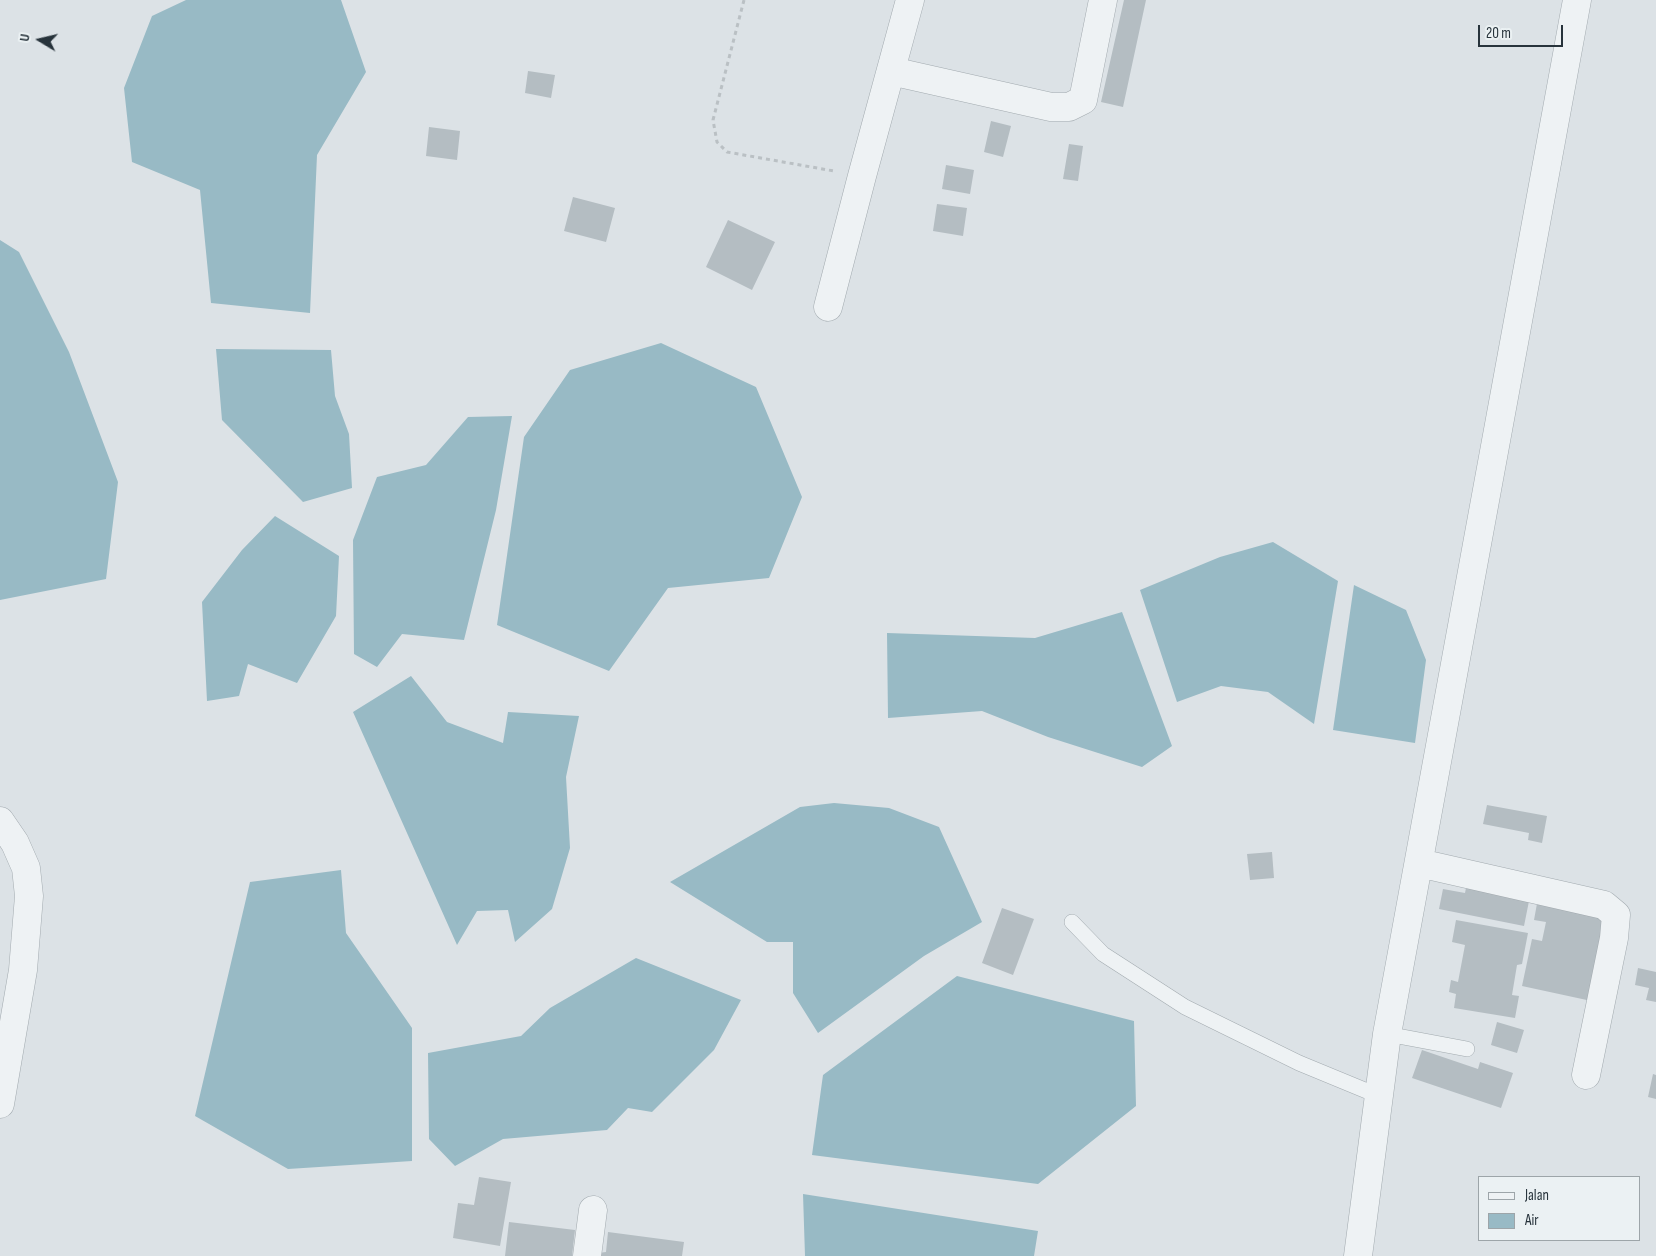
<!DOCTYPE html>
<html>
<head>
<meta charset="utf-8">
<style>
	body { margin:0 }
	#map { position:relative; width:1656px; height:1256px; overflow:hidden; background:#dce2e6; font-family:"Sofia Sans Condensed",sans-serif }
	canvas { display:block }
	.legend { position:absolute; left:1478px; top:1176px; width:162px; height:65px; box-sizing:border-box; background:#ebf1f3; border:1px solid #9da5a9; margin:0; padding:6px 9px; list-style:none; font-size:15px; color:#27333b }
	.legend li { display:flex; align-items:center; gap:10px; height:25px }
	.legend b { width:25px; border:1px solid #9da5a9 }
	.north { position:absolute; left:15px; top:15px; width:50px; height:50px; -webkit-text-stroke:4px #ebf1f3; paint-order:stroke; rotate:279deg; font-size:14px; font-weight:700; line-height:20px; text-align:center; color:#27333b }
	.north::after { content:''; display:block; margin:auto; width:18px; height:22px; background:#27333b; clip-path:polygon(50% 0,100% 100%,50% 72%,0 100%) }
	.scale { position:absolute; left:1478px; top:25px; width:85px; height:22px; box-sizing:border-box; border:2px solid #27333b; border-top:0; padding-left:6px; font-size:15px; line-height:18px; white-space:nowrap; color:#27333b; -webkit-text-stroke:4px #ebf1f3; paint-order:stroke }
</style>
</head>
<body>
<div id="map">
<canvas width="1656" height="1256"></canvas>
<ul class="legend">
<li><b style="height:6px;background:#eef2f4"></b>Jalan</li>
<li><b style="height:14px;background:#98bac5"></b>Air</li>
</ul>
<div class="north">U</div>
<div class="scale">20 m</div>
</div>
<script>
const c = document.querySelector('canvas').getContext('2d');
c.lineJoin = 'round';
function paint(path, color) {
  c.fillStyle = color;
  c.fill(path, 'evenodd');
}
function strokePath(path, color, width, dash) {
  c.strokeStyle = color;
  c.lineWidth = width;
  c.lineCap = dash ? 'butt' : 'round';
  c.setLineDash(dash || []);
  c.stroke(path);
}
paint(new Path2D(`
	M186,0H341L366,72L317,155L310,313L211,303L200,190L132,162L124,88L152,16Z
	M0,240L19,252L69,352L118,482L106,579L0,600Z
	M661,343L756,387L802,497L769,578L668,588L609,671L497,625L524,437L570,370Z
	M216,349L331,350L335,396L349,434L352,488L303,502L222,420Z
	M512,416L496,510L464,640L402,634L377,667L354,654L353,540L377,477L426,465L468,417Z
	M275,516L339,556L336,616L297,683L248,664L239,696L207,701L202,602L242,550Z
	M1273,542L1338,581L1314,724L1268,692L1221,686L1177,702L1140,590L1220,557Z
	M1354,585L1406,610L1426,660L1415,743L1333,730Z
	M1122,612L1172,746L1142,767L1048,737L982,711L888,718L887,633L1035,638Z
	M411,676L447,722L503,743L508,712L579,716L566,777L570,848L552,909L515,942L508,910L477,911L457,945L353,712Z
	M834,803L889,808L939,827L982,922L924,956L818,1033L793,993V942H767L670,882L800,807Z
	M341,870L346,933L412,1028V1161L288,1169L195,1116L250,882Z
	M636,958L741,1000L714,1050L652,1112L628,1108L607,1130L503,1139L455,1166L429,1139L428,1053L521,1036L550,1008Z
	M957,976L1134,1021L1136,1106L1038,1184L812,1155L823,1075Z
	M803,1194L1038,1231L1034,1256H805Z`), '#98bac5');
paint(new Path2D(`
	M1124,0H1146L1123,107L1101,102Z
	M528,71L555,75L551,98L525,93Z
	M991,121L1011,126L1003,157L984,152Z
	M429,127L460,131L457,160L426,156Z
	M1069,144L1083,146L1078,181L1063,179Z
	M946,165L974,170L970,194L942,189Z
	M573,197L615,208L606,242L564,231Z
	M937,204L967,208L963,236L933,231Z
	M728,220L775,242L752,290L706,267Z
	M1487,805L1547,816L1542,843L1528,840L1529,833L1483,824Z
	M1272,852L1274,878L1250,880L1247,854Z
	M1468,878L1531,891L1524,926L1439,909L1443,889L1465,893Z
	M1538,898L1613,914L1596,1002L1522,986L1532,939L1542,941L1546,922L1534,920Z
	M1002,908L1034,919L1013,975L982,963Z
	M1456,920L1528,933L1522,964L1517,965L1512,995L1519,996L1515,1018L1454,1008L1456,994L1449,992L1451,980L1458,982L1465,945L1452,942Z
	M1638,968L1656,972V1002L1646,1000L1649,988L1635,985Z
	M1497,1022L1524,1030L1517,1053L1491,1045Z
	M1422,1050L1478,1069L1480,1062L1513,1073L1501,1108L1412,1078Z
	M1653,1074L1656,1075V1099L1648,1097Z
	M479,1177L511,1182L500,1246L453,1238L458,1203L474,1205Z
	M509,1222L575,1230L572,1256H505Z
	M608,1232L684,1242L682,1256H598V1253L606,1252Z`), '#b4bdc2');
const lane = new Path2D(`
	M1072,922L1103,954L1185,1007L1299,1063L1379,1096
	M1387,1034L1467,1049`);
const street = new Path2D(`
	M891,71L1051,107H1069L1083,100L1103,0
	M828,307L862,176L910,0
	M0,821L15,843L26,868L29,896L23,970L0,1104
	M1419,863L1604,905L1616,915L1614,938L1586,1075
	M587,1256L593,1210
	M1358,1256L1387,1034L1577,0`);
strokePath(lane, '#a2aaaf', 16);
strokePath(street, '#a2aaaf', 29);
strokePath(new Path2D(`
	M744,0L713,120L717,142L727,152L834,171`), '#bac0c4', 3, [4, 4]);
strokePath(lane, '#eef2f4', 15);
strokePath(street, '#eef2f4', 28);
</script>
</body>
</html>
